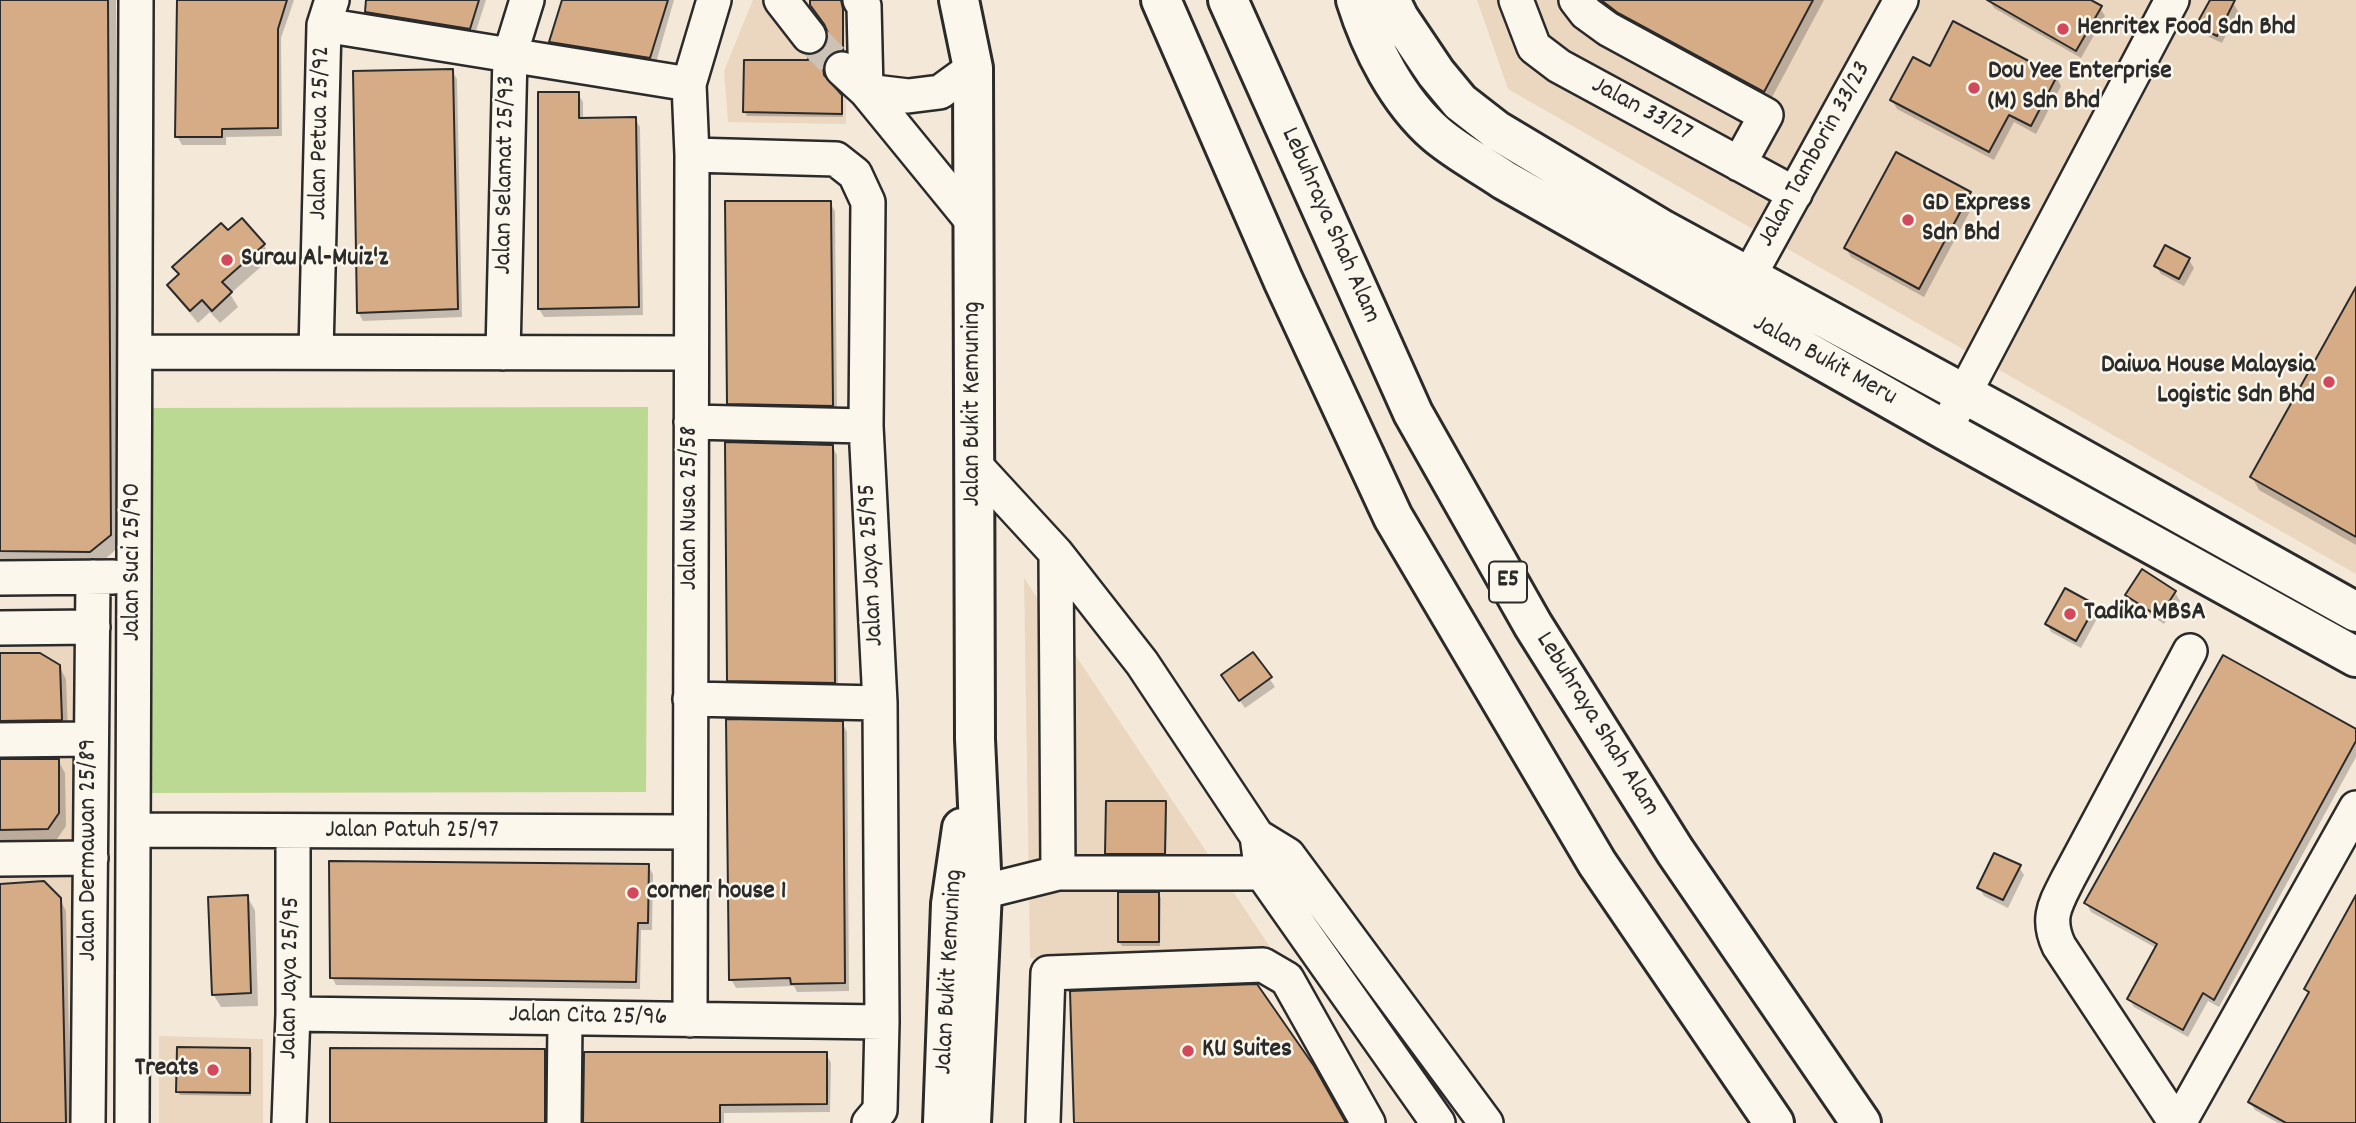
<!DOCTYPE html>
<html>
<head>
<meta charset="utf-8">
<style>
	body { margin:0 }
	canvas { display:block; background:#f4e8d8 }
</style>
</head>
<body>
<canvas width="2356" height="1123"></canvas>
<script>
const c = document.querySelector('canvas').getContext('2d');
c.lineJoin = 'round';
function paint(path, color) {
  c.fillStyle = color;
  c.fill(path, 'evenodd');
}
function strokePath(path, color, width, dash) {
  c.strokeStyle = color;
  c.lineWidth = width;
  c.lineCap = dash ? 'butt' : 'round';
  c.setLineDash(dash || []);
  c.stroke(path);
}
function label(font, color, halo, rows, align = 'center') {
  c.font = font + ' Dekko,sans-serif';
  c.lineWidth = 5;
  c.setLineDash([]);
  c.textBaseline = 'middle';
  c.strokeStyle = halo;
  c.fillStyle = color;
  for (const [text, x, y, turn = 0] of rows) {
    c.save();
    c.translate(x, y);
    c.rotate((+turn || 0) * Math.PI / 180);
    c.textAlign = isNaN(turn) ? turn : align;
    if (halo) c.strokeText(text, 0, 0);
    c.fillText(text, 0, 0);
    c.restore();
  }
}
paint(new Path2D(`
	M753,0H847L846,124L728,122L724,71Z
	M1477,0H2356V574L1508,89Z
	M1024,578L1282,965L1030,958Z
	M0,636H84L79,1123H0Z
	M159,1036L263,1039V1123H159Z`), '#ebd6c0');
paint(new Path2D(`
	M648,407L646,792L149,793L151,408Z`), '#bbd992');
paint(new Path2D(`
	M0,0H116L118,548L98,565L0,564Z
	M180,0H294L281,38L282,136L226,137V145H182L177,136Z
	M370,0H486L474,37L371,20L367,12Z
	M564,0H674L655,66L556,50L551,42Z
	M812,0H841L843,3L844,54L830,59L824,70L825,79L843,100V117L747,116L745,112L810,62L828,45L830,32Z
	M1602,0H1824L1770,101L1626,22L1607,8Z
	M1989,0H2088L2100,8L2105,16L2081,58L1994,8Z
	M2212,0H2227L2233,3L2238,11L2222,43L2203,34L2198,25Z
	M1930,69L2056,77L2061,86L2036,134L2014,122L1994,160L1897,109L1892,100Z
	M452,71L457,79L462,317L363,321L358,312Z
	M578,94L583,102V120L635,119L640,127L643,315L544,317L539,309Z
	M1897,154L1970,194L1975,202L1924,297L1851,257L1846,248Z
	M830,203L835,211L837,414L734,412L729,403Z
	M228,233L264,245L271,258L230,294L238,307L220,323L210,312L198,323L177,298L169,285L179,276L174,267Z
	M2189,260L2194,268L2184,286L2161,274L2156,266Z
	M2356,290V545L2259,490L2252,477Z
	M832,446L837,455L838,691L733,689L728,680Z
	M2175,592L2180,601L2164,624L2132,603L2127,595Z
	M2094,606L2099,615L2081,648L2051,632L2047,624Z
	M1253,654L1275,687L1245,708L1228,684Z
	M0,655L59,666L66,679L68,732L0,735Z
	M842,723L847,732L849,991L797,992L794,986L736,988L731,979Z
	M2356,730V757L2219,1007L2208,1001L2188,1037L2134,1007L2129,999L2156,948L2091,912L2086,903Z
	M58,760L65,773L66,826L55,842H0V761Z
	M1165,802L1167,806L1166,857H1109L1107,853Z
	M648,866L653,874L652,930H641L640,989L336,985L332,977Z
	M2019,867L2024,875L2008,908L1984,896L1979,888Z
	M0,885L60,899L66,911L71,1123H0Z
	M1158,894L1161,898L1160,946H1122L1119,941Z
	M247,897L255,910L258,1006L221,1007L213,994Z
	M2356,898V1123H2278L2255,1110L2250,1102L2309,995L2306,989Z
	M249,1049L252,1053L251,1096L180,1095L178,1091Z
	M544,1051L549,1060V1123H331Z
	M826,1054L831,1063L830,1112L724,1113V1123H585Z`), '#0003');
const building = new Path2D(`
	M0,0H108L111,535L90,552L0,551Z
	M177,0H287L278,29V128L222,129V137H175Z
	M366,0H479L470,29L365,12Z
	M562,0H668L650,58L549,42Z
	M810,0H841L843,9V50L836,51L828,56L823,66L824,75L842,95V114L743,112L744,60H808L809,55L820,52L826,44L828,33L824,24L810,5Z
	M1601,0H1813L1764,92L1618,13Z
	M1987,0H2091L2102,6L2076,51Z
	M2210,0H2235L2217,36L2196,25Z
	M1953,21L2057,76L2031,126L2009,115L1989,152L1890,100L1913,57L1930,66Z
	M453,69L458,309L357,313L353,71Z
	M538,92H579V118L636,117L639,307L538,309Z
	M1896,152L1971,192L1919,289L1844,248Z
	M725,201H831L833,406L727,404Z
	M242,218L265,244L222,282L232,292L212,311L202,300L190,311L167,285L179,274L172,267L221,223L228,230Z
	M2165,245L2190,258L2179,279L2154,266Z
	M2356,287V537L2250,477Z
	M725,442L833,445L835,683L727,681Z
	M2142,569L2176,591L2159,617L2125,595Z
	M2065,588L2096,605L2076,641L2045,624Z
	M1253,652L1272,677L1239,701L1221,675Z
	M0,653H40L60,665L62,720L0,721Z
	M2223,655L2356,729V741L2214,1000L2203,993L2183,1030L2127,999L2157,944L2084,903Z
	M726,719L843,721L845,983L791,984L790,978L729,980Z
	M0,759H59V813L48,829L0,830Z
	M1106,801H1166L1165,854H1105Z
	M1994,853L2021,865L2003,900L1977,888Z
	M329,861L649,864L648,923H638L636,982L330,978Z
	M44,881L61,898L66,1123H0V884Z
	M1118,892H1159V942H1118Z
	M248,895L251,993L212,995L208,897Z
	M2356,895V1123H2286L2248,1102L2309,992L2304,989Z
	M1257,984L1314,1066L1346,1123H1074L1070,991Z
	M177,1047L250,1048V1093L176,1092Z
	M330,1048L545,1049V1123H330Z
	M584,1052H827V1104L720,1105V1123H583Z`);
paint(building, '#d6ac87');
strokePath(building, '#2b2b2b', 2);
strokePath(new Path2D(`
	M809,36L842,69`), '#ccc2b5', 33, [33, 17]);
const minor = new Path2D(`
	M781,0L809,36
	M860,0L864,6L866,91
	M1516,0L1534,47L1559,66L1795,194
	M1576,0L1586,13L1608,29L1766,115L1739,164
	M324,25L689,84
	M842,69L866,91L973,222
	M866,91L908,96L940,92L973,68
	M692,155L836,159L855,174L868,202L866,426L880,703L882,1022L880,1110L869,1123
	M1737,298L1901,0
	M135,352L691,353
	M316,352L324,25L332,0
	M503,353L510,55L527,0
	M691,422L866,426
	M1945,430L2172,0
	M975,465L1056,553L1142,663L1257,836L1288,855L1486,1123
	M0,578L113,577
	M0,628L93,627
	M690,699L880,703
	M0,740L91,739
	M133,830L690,832
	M1257,836L1262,873L1438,1123
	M0,859L91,858
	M1058,873H1262L1280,861
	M982,892L1058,873L1056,553
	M293,1014L882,1022
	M690,1020L692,155L689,84L714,0
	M88,1123L93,577
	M132,1123L136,0
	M289,1123L293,1014V832
	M564,1123L565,1018
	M1043,1123L1048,973L1263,965L1287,979L1368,1123
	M2176,1123L2059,946C2046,918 2055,905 2068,879L2190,651
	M2179,1123L2356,808`);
const major = new Path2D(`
	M959,0L973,68L975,739L982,892L971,1123
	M1356,0C1371,48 1398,101 1436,134C1457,152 1482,165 1504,180L1945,430L2356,657
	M1390,0L1399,18L1436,73L1460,102L1496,130L1663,230L2014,421L2356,612
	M943,1123L951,904L962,828`);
const highway = new Path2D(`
	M1161,0L1283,280L1393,517L1597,863L1774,1123
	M1228,0L1413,413L1533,625L1675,851L1861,1123`);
strokePath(minor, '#2b2b2b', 38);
strokePath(major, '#2b2b2b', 44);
strokePath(highway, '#2b2b2b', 44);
strokePath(minor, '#fbf7ec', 33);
strokePath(major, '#fbf7ec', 38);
strokePath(highway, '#fbf7ec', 38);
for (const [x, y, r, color] of [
	[2063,29,7,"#d1495b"],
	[1974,88,7,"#d1495b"],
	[1908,220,7,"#d1495b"],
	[227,260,7,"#d1495b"],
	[2329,382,7,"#d1495b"],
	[2070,614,7,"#d1495b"],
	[633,893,7,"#d1495b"],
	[1188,1051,7,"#d1495b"],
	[213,1070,7,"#d1495b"]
]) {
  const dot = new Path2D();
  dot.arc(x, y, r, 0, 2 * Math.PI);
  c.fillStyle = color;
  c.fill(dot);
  strokePath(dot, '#fbf7ec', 2.5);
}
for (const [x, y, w] of [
	[1508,582,38]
]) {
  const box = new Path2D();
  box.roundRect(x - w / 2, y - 20.5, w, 41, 5);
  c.fillStyle = '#fbf7ec';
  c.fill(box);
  strokePath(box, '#2b2b2b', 2);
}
label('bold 24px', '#2b2b2b', null, [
	["E5",1508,582]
]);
label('bold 26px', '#2b2b2b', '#fbf7ec', [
	["Henritex Food Sdn Bhd",2077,29],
	["Dou Yee Enterprise",1988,73],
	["(M) Sdn Bhd",1988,103],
	["GD Express",1922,205],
	["Sdn Bhd",1922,235],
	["Surau Al-Muiz'z",241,260],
	["Daiwa House Malaysia",2315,367,"right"],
	["Logistic Sdn Bhd",2315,397,"right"],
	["Tadika MBSA",2084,614],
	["corner house 1",647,893],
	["KU Suites",1202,1051],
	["Treats",199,1070,"right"]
], 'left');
label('26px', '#2b2b2b', '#fbf7ec', [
	["Jalan 33/27",1641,111,28],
	["Jalan Petua 25/92",322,133,-89],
	["Jalan Tamborin 33/23",1816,155,-61],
	["Jalan Selamat 25/93",507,175,-89],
	["Lebuhraya Shah Alam",1329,226,66],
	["Jalan Bukit Meru",1824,362,29],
	["Jalan Bukit Kemuning",974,404,-90],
	["Jalan Nusa 25/58",691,508,-90],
	["Jalan Suci 25/90",134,562,-90],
	["Jalan Jaya 25/95",873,565,-93],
	["Lebuhraya Shah Alam",1596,725,58],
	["Jalan Patuh 25/97",412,832],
	["Jalan Dermawan 25/89",90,850,-90],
	["Jalan Bukit Kemuning",951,972,-87],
	["Jalan Jaya 25/95",292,978,-89],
	["Jalan Cita 25/96",588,1018,1]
]);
</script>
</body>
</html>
